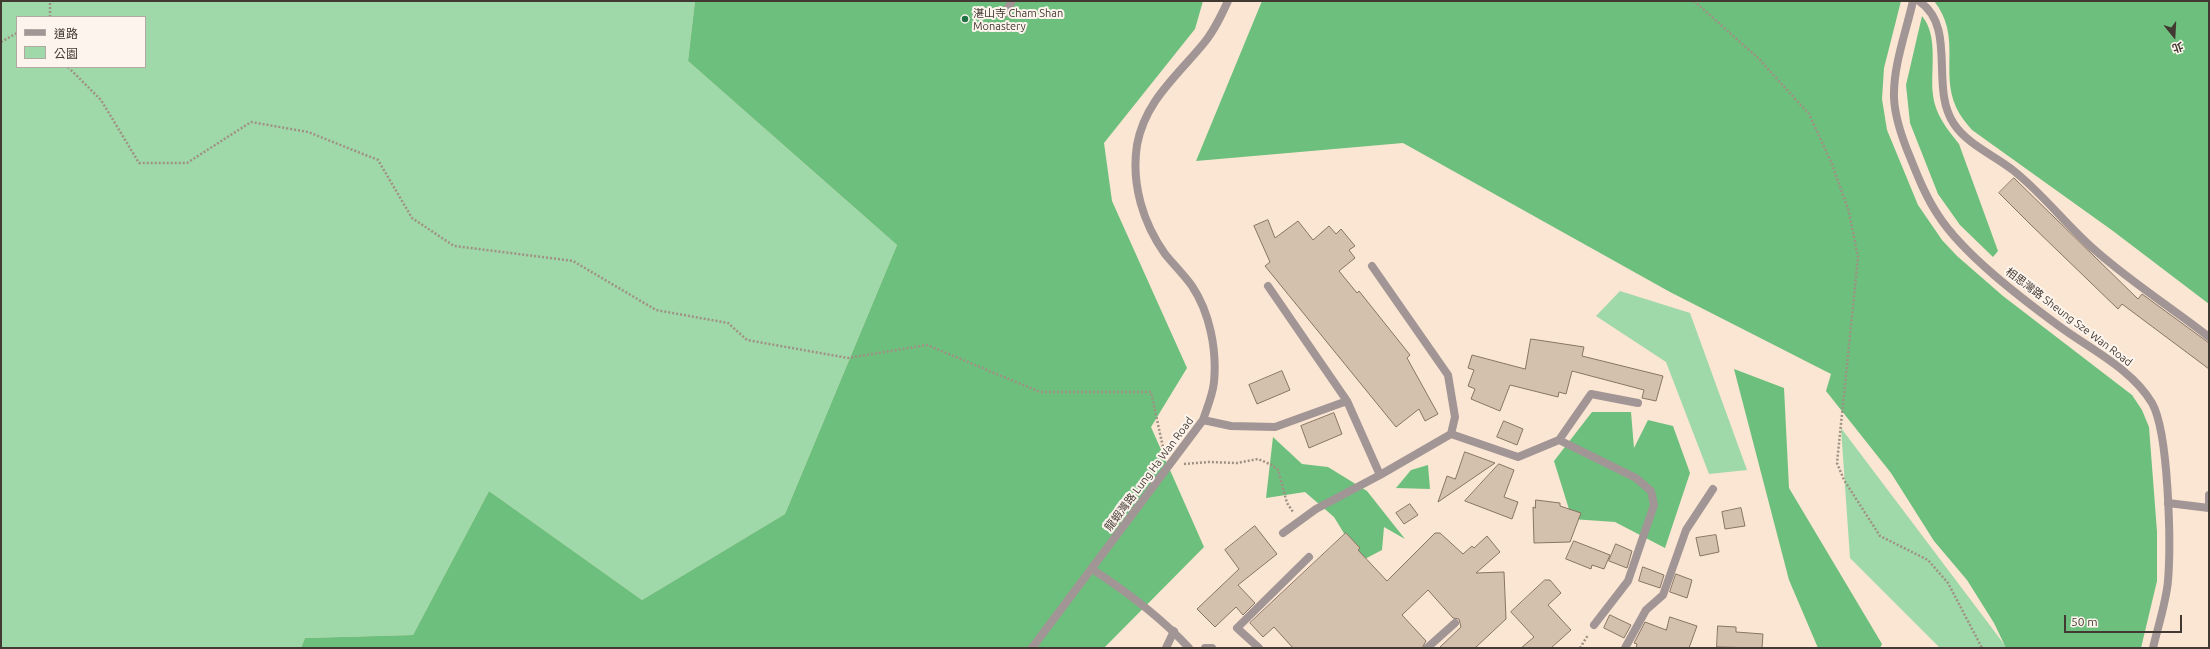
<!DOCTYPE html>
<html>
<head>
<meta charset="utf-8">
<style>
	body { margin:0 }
	#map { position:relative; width:2210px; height:649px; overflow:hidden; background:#fae6d2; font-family:Ubuntu,"Noto Sans TC",sans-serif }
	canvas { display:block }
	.frame { position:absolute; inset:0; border:2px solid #423a32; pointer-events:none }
	.legend { position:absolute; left:16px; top:16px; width:130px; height:52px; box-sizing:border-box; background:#fdf5ed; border:1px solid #b2aaa2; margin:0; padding:5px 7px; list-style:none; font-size:12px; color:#423a32 }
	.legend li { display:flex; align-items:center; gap:8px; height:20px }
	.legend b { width:20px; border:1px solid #b2aaa2 }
	.north { position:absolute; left:2154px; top:16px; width:40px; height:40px; -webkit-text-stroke:3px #fdf5ed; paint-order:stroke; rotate:162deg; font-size:11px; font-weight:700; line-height:16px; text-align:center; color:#423a32 }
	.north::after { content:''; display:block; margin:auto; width:14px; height:18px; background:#423a32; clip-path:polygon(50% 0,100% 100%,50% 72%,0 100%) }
	.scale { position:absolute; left:2064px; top:615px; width:118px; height:18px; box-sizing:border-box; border:2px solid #423a32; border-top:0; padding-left:5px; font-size:12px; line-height:14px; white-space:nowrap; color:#423a32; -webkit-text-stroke:3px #fdf5ed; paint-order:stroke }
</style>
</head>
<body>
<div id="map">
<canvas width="2210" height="649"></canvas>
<div class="frame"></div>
<ul class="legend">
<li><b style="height:5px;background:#a29595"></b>道路</li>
<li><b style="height:11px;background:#a0d9a9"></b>公園</li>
</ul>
<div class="north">北</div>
<div class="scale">50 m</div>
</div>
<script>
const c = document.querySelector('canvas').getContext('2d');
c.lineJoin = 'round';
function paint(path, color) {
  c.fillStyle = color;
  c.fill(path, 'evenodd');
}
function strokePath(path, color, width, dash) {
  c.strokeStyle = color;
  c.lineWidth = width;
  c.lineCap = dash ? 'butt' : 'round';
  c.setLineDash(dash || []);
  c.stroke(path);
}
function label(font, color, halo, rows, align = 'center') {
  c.font = font + ' Ubuntu,"Noto Sans TC",sans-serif';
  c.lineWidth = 4;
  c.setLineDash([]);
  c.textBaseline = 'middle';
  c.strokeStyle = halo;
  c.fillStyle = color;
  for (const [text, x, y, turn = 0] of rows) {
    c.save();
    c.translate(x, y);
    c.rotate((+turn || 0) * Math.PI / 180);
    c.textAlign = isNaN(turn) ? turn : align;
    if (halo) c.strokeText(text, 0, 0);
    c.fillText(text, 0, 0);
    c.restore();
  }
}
paint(new Path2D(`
	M1,1H695L688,61L897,245L785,514L642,600L489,491L413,635L305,638L301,648H1ZM17,17H145V67H17Z
	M1620,291L1690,313L1747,470L1709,474L1666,362L1596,316Z
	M1841,428L2007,648H1940L1850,558Z`), '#a0d9a9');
paint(new Path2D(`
	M695,1H1203L1195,29L1104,143L1112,201L1187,368L1151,427L1204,547L1104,648H301L305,638L413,635L489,491L642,600L785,514L897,245L688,61Z
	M1262,1H1901L1884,68L1882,99L1887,130L1918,205L1942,240L1957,256L2003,296L2132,395L2142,410L2149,427L2157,532V581L2141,648H2006L1994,623L1967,580L1934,541L1891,473L1826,391L1831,374L1670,292L1403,143L1196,161Z
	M1934,1H2209V304L2113,231L1972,130C1966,123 1960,116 1956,107C1940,71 1962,36 1934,1Z
	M1922,16C1939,36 1930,71 1933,95C1935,114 1947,129 1959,144L1998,251L1993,257L1960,225L1938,194L1910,123L1906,85Z
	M1734,369L1784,388L1789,488L1882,644L1880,648H1818L1789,580Z
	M1592,412H1631L1634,448L1648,420L1673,426L1690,473L1665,548L1615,522L1572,519L1554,461Z
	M1273,437L1302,464L1328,467L1367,491L1405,539L1384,527L1382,550L1361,561L1334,517L1305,492L1266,498Z
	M1428,465L1430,489L1396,488L1411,470Z`), '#6dbf7d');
const building = new Path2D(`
	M2014,178L2138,299L2142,294L2209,343V369L2122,304L2118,309L2030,224L1999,193Z
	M1268,220L1275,238L1298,221L1313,240L1329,226L1336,234L1341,229L1355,246L1349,250L1355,258L1339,271L1357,293L1359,291L1410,355L1407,358L1438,414L1425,421L1419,409L1396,427L1265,266L1270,262L1254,226Z
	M1531,339L1584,347L1582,356L1663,376L1656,401L1642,398L1644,390L1572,371L1566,394L1559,392L1558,397L1510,385L1500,411L1471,399L1475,389L1468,386L1474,370L1468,368L1472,355L1525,369Z
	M1282,371L1290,390L1257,404L1249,385Z
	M1334,413L1342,434L1309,448L1301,426Z
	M1504,421L1523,429L1517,445L1497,437Z
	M1465,452L1495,463L1438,502L1447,476L1455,479Z
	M1499,464L1514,470L1504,497L1518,502L1512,519L1465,501Z
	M1536,500L1560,503V506L1581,513L1570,542L1534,543L1533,507L1535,508Z
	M1410,504L1418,515L1404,524L1396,513Z
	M1741,508L1745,526L1725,529L1722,512Z
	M1255,526L1277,554L1238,585L1255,603L1243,615L1236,607L1215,627L1197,609L1239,569L1225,550Z
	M1346,533L1360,548L1358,550L1387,581L1435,533H1440L1463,554L1472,546L1474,548L1487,536L1500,552L1476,573L1504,572L1506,619L1475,648H1439L1461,627L1459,619L1453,618L1428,590L1402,615L1426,641L1422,648H1293L1274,627L1263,637L1250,623Z
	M1716,535L1719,552L1700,556L1696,538Z
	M1574,541L1610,555L1604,569L1592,565L1591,569L1566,559Z
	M1616,544L1632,551L1627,568L1609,561Z
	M1643,567L1664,575L1660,588L1639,581Z
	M1676,574L1692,580L1687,598L1670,592Z
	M1545,580H1550L1561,593L1548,605L1571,630L1551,648H1521L1534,637L1511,612Z
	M1610,615L1631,625L1624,638L1604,628Z
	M1670,617L1697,626L1689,648H1636L1637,644L1634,643L1645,622L1666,630Z
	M1718,626L1736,627V632L1763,634L1762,648L1717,647Z`);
paint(building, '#d4c1ad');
strokePath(building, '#877563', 1);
strokePath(new Path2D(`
	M1694,1L1758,58L1809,114L1832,164L1849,212L1858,257L1837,463L1844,480L1880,536L1928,560L1948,583L1982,648
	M50,17V1
	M1,42L17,33
	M68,67L101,100L139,163H187L251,122L308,132L378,160L412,218L454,246L573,261L656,310L728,323L747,340L848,358L927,345L1040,392H1151L1164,452
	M1184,464L1209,462L1237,463L1258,459L1272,465L1278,470L1287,503L1293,512
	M1580,648L1588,635`), '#9f9183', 2.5, [2, 2]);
strokePath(new Path2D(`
	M1919,1C1958,28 1929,87 1954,124C1968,145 1994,155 2014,171C2043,194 2067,226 2096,251C2131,282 2172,308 2209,337
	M981,11L1004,14L1012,1
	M2168,503L2209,508
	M2209,507V495`), '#a29595', 8);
strokePath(new Path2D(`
	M1913,1C1906,32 1893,66 1894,98C1895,119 1902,138 1910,157C1918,177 1926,197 1938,215C1963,254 2021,298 2059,326C2090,349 2132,369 2152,403C2169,433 2171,544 2168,581C2166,603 2158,626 2153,648
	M1372,266L1448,375L1455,417L1451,434
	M1268,286L1347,401
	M1203,420L1231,426L1275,427L1347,401L1380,475L1451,434L1518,457L1559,440L1636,478L1651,491L1654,505L1628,581L1594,625
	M1559,440L1591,394L1638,403
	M1283,533L1316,509L1380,475
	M1092,569C1127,592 1161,617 1189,648
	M1032,648L1203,420C1207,408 1213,394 1214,382C1217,350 1210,313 1192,286C1184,275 1174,265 1165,254C1143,223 1131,184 1137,145C1145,101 1177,76 1204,43C1214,31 1221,16 1228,1
	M1166,648L1174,631
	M1205,648H1212
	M1259,648L1237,628L1309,557
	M1427,648L1455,623
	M1625,648L1646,610L1663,595L1686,530L1713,489`), '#a29595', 8);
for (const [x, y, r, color] of [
	[965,19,4,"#207244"]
]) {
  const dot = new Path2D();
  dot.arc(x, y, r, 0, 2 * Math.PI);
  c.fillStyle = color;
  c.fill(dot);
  strokePath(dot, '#fdf5ed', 1.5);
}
label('11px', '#423a32', '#fdf5ed', [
	["湛山寺 Cham Shan",973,13],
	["Monastery",973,26]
], 'left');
label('11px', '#423a32', '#fdf5ed', [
	["相思灣路 Sheung Sze Wan Road",2069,317,37],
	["龍蝦灣路 Lung Ha Wan Road",1149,474,-53]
]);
</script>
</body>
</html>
